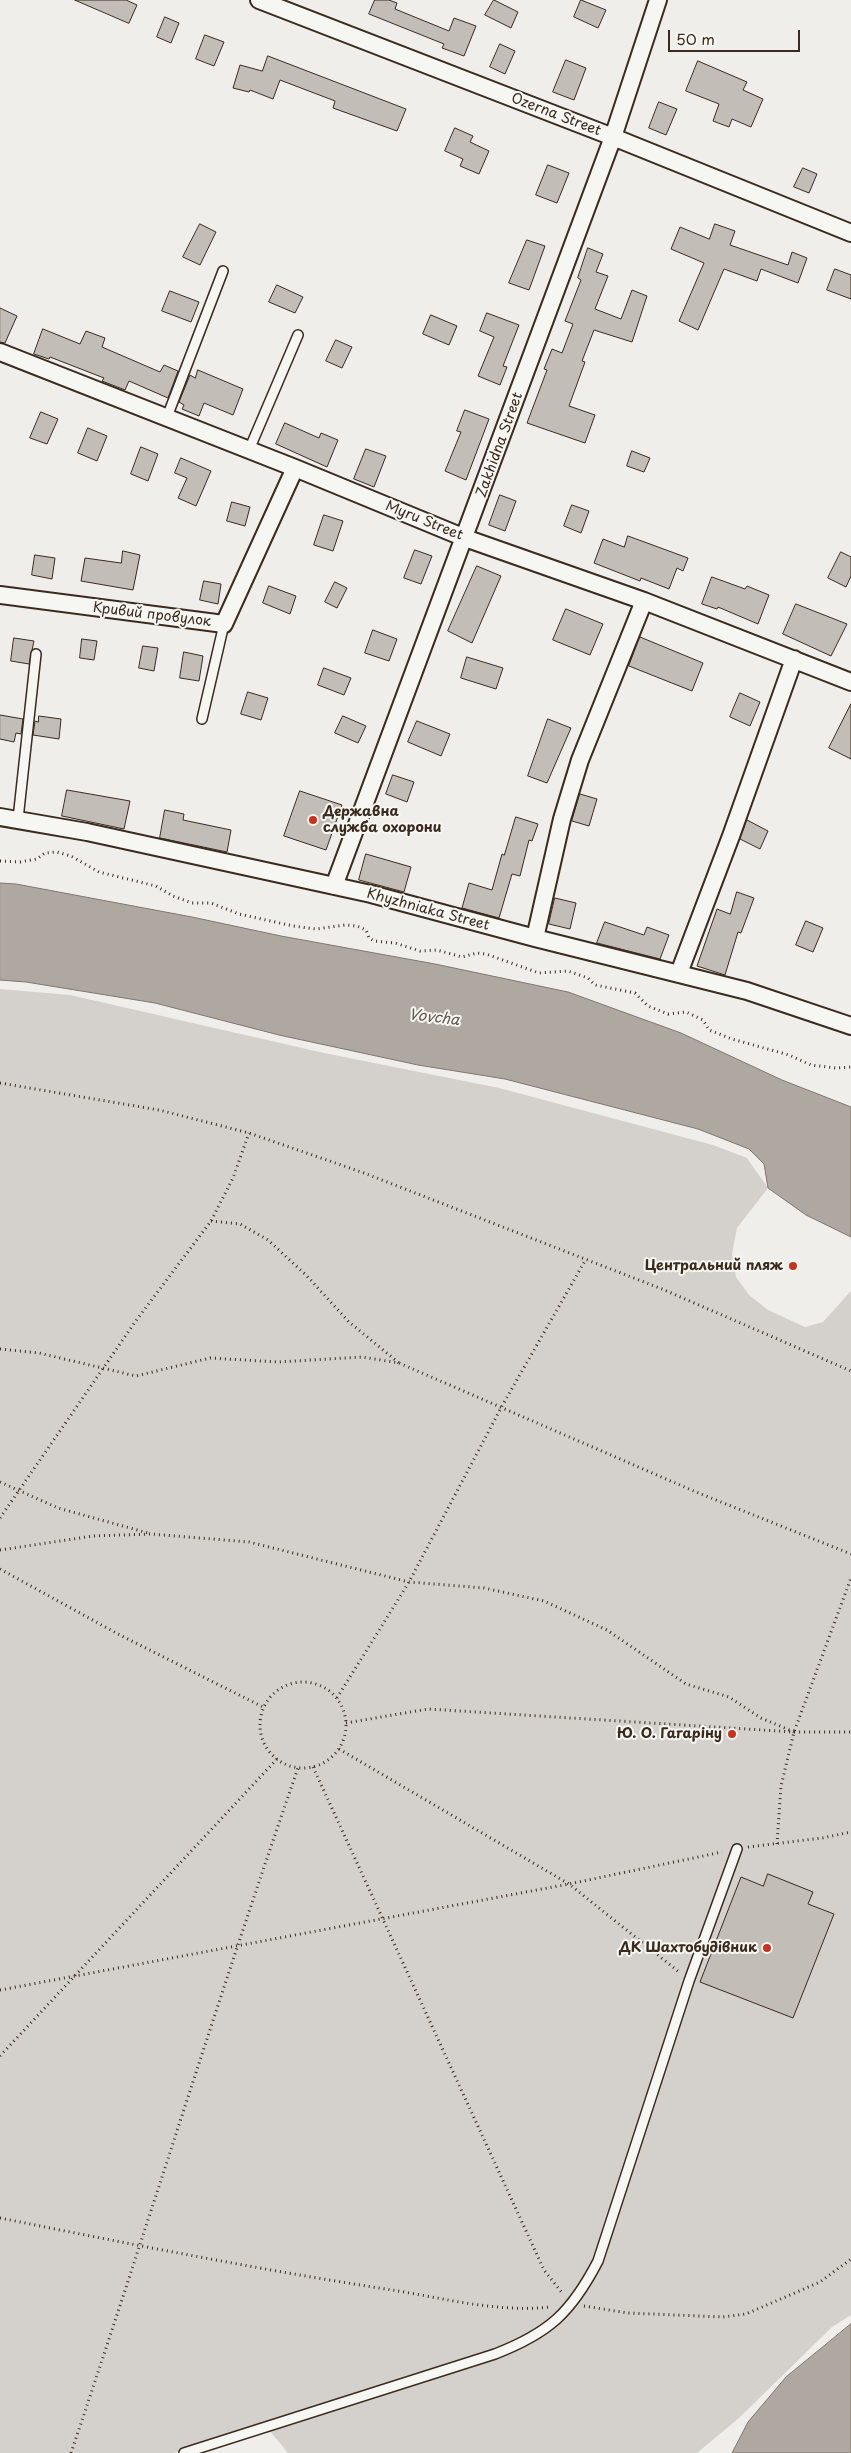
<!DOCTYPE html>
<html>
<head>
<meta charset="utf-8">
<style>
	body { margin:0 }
	#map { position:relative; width:851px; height:2453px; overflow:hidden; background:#efeeea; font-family:"Playpen Sans",sans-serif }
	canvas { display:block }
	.scale { position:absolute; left:668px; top:30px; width:132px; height:22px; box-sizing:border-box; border:2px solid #3b2a1e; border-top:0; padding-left:6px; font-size:15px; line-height:18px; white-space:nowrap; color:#3b2a1e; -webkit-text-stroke:4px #f6f6f2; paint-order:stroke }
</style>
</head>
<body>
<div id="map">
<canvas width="851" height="2453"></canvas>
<div class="scale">50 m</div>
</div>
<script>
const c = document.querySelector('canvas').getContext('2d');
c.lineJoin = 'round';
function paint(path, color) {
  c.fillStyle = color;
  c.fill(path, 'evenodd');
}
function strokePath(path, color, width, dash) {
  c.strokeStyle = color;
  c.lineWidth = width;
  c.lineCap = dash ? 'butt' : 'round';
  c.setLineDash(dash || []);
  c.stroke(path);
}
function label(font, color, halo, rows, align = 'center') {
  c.font = font + ' "Playpen Sans",sans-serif';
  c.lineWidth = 4;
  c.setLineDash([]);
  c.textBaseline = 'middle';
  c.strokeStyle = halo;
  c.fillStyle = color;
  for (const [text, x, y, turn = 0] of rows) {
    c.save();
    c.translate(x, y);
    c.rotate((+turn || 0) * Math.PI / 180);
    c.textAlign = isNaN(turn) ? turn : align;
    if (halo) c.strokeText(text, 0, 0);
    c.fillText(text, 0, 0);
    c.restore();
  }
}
paint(new Path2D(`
	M0,989L70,995L324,1053L499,1088L713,1145L747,1158L768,1188L737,1228L732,1254L736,1277L749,1295L768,1310L805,1327L823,1322L851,1291V2315L832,2327L739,2418L697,2453H288L265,2425L173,2453H0Z`), '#d4d1cc');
const water = new Path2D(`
	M0,883L16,884L192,917L281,936L435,964L568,992L681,1033L782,1080L851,1107V1237L806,1215L768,1188L764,1164L749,1149L698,1129L505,1079L418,1065L279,1035L155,1003L26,982L0,980Z
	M851,2324V2453H732L748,2422L786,2377Z`);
paint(water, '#afa8a1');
strokePath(water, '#81766d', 1);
const building = new Path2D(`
	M75,0H126L137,5L129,23Z
	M375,0H389L397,3L395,9L449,31L454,18L476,26L464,56L442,48L444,44L369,14Z
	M494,0L518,12L511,28L485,15Z
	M581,0L606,10L598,28L574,17Z
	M165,17L179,23L171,43L157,37Z
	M205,35L224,42L214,66L196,59Z
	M500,44L515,51L505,74L490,67Z
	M268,56L406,109L397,131L333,108L335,101L280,80L273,99L250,90L249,92L233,88L240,65L262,71Z
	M566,60L586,68L574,100L553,92Z
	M698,61L747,82L743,90L763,99L751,127L732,119L729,127L713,121L719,104L686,91Z
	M659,102L677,109L666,135L649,128Z
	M455,128L473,136L470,142L489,151L479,174L460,166L463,159L445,151Z
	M548,165L569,173L557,203L536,195Z
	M803,168L817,174L809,193L794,187Z
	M200,224L216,232L200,265L183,257Z
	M715,224L735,231L730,245L788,265L792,252L807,258L798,283L761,269L757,281L724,269L698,330L679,321L704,263L671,249L680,227L709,239Z
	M527,240L545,246L529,290L509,283Z
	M588,248L603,254L596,272L608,276L595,309L621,319L632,290L647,296L632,342L594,330L582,361L585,362L569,406L595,415L585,443L527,423L547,370L544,369L552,349L562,353L573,324L565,321L581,280L578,278Z
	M835,269L851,275V299L827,290Z
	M277,285L303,297L295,313L269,302Z
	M170,291L199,302L191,322L162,311Z
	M0,308L17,316L5,343L0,342Z
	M487,313L519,325L503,366L507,367L500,385L478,376L494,337L480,331Z
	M431,315L457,326L449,345L423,334Z
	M43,329L80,344L86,331L105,338L102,347L160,372L164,365L178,371L168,398L129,381L125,390L102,381L104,378L50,357L49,359L34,354Z
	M336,340L352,347L342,368L326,361Z
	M198,370L243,389L233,415L204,403L199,416L182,409L184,405L179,402L190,375L195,378Z
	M465,410L489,419L466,480L445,471L461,432L457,431Z
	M41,412L58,419L47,444L30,438Z
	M285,423L319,438L321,433L338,440L327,467L276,444Z
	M88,428L107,436L97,461L78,453Z
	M141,447L158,454L148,481L131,474Z
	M366,449L386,456L374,487L354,479Z
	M632,451L650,458L644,472L627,466Z
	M181,458L211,471L196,506L178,498L187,478L175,473Z
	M500,495L516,501L505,531L489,525Z
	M232,502L250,507L245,526L227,521Z
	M572,505L589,511L581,533L564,526Z
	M324,515L343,521L333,551L314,545Z
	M628,536L688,558L683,571L677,568L669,589L641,578L640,581L594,563L603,539L624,547Z
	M415,550L432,556L421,584L404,578Z
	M123,551L140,555L133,590L81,581L85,558L121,563Z
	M841,552L851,557V576L846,587L828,578Z
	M35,555L55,558L52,579L32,575Z
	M477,566L501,576L472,643L448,631Z
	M712,577L745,589L747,586L769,595L758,624L718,607L717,609L702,604Z
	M204,581L221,584L218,604L200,600Z
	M335,582L347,588L337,608L325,602Z
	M269,586L296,596L290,614L263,603Z
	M796,604L847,624L831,656L783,634Z
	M566,609L603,624L590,655L553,640Z
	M373,630L397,639L389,661L365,653Z
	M640,637L703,663L692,691L629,666Z
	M14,638L34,641L29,664L11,661Z
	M82,639L97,641L94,660L80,658Z
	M143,646L158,648L154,671L139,668Z
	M184,652L203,656L199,681L180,678Z
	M467,657L503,668L496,689L461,678Z
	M324,668L351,678L344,695L318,685Z
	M248,692L268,698L261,720L241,714Z
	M740,693L760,702L750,726L730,717Z
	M851,704V759L829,748Z
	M0,715L23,719L21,734L16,733L14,742L0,739Z
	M39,716L61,719L59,739L33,735L35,721L38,722Z
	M343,716L366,726L358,743L335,733Z
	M548,719L571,728L547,783L528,776Z
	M417,721L450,734L441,756L408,742Z
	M393,775L414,782L407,802L386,794Z
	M67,790L130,801L124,829L62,816Z
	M300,791L342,805L326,850L284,836Z
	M580,794L597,799L589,826L572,821Z
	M165,810L184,814L183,820L231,830L227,852L160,838Z
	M516,817L538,824L532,841L529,840L520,876L512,874L499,918L462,908L469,883L492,890L502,854L504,855Z
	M747,820L768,831L760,849L740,839Z
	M366,854L411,867L404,892L359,880Z
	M737,892L754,898L741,933L738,932L725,975L697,966L717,909L730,914Z
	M555,898L576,903L570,929L549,924Z
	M806,921L823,928L813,952L796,945Z
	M605,922L644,935L647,927L669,935L660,959L597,943Z
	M768,1874L813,1892L808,1904L834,1914L793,2018L700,1982L741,1877L763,1886Z`);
paint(building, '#c2bdb7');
strokePath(building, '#3b2a1e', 1);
const service = new Path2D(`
	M167,417L223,271
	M249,450L298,335
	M202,719L224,624
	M18,819L36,654
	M184,2453L495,2354C549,2333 571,2313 598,2261L689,1981L737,1849`);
const minor = new Path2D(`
	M259,0L613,137L851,233
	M0,352L295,468L465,538L644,601L851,682
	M0,595L224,624L295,468
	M0,817L87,832L371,894L535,938L747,991L851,1026
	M334,886L613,137L658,0
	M535,938L562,819L580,760L644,601
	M679,973L731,836L794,659`);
strokePath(service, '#3b2a1e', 12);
strokePath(minor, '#3b2a1e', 20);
strokePath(new Path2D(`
	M0,861L20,862L37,859L45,853L57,852L71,856L99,872L156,886L173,896L192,903H211L239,914L293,926L316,929L345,925L357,926L366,930L369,938L374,941L395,943L420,951L437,950L462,957L477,953L486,954L539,973L568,971L588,978L595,985L635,993L648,1006L668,1014L686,1012L703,1020L709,1030L732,1039L789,1055L811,1065L836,1068L851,1067
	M0,1083L159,1110L249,1133L364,1173L662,1289L851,1371
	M211,1221L240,1224L268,1240L306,1275L349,1322L399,1363
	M0,1349L39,1353L136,1376L210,1358L278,1362L362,1357L399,1363L696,1492L851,1554
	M0,1482L58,1508L148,1533
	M0,1518L135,1322L211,1221L233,1178L249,1133
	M0,1550L93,1536L151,1534L249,1542L409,1582L484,1588L544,1601L607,1630L686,1684L729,1697L761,1718L794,1732
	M0,1569L118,1634L263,1707
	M260 1725a43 43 0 1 1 86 0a43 43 0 1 1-86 0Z
	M337,1698L409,1582L502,1406L586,1259
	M346,1723L428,1709L794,1732H851
	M339,1749L569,1884L679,1972
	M313,1767L544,2270L563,2294
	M777,1844L781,1786L794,1732L851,1578
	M748,1847L822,1838L851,1832
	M0,1990L569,1884L722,1852
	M0,2056L277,1759
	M0,2218C130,2244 261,2270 392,2290C443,2298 498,2313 550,2307
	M584,2306L628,2313L723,2317L746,2314L820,2282L851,2259
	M71,2453C148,2225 219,1995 298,1768`), '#3b2a1e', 3, [1, 4]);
strokePath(service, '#f6f6f2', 9);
strokePath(minor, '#f6f6f2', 16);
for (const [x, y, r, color] of [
	[313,820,5,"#c8321e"],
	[793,1266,5,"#c8321e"],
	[732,1734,5,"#c8321e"],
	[767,1948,5,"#c8321e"]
]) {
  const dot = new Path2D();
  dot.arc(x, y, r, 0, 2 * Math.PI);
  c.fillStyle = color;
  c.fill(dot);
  strokePath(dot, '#f6f6f2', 2);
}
label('14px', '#3b2a1e', '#f6f6f2', [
	["Ozerna Street",556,115,21],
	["Zakhidna Street",500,445,-70],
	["Myru Street",424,521,22],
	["Кривий провулок",152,615,7],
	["Khyzhniaka Street",428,910,15]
]);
label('bold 14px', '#3b2a1e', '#f6f6f2', [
	["Державна",323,812,"left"],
	["служба охорони",323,828,"left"],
	["Центральний пляж",783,1266],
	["Ю. О. Гагаріну",722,1734],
	["ДК Шахтобудівник",757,1948]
], 'right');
label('italic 15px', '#64564c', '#f6f6f2', [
	["Vovcha",434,1018,7]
]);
</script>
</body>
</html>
